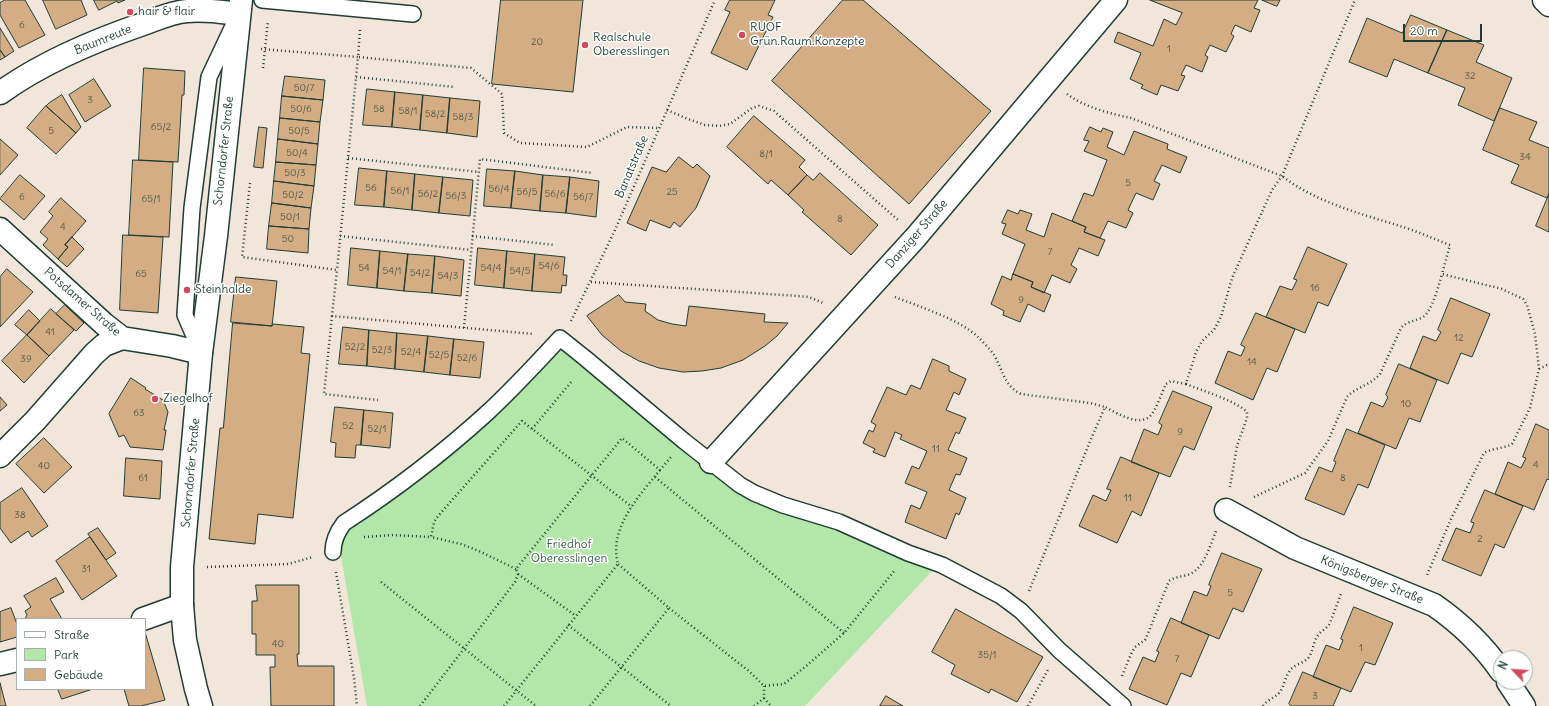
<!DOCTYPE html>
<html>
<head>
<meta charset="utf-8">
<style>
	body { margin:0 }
	#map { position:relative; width:1549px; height:706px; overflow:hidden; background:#f2e6da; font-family:Delius,sans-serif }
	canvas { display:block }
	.legend { position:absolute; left:16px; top:618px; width:130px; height:72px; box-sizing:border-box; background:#fff; border:1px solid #a5b1ae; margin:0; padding:5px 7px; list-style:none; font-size:12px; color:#1f3d34 }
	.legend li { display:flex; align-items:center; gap:8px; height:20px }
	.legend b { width:20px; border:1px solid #a5b1ae }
	.north { position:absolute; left:1493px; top:650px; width:40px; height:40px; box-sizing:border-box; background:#fff; border:1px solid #a5b1ae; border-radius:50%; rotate:295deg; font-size:11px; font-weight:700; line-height:16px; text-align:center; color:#1f3d34 }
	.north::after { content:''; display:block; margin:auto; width:14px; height:18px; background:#d1495b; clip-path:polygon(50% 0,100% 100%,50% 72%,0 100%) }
	.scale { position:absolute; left:1403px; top:24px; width:79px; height:18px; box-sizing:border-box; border:2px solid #1f3d34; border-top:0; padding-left:5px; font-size:12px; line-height:14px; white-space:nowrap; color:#1f3d34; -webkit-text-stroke:3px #fff; paint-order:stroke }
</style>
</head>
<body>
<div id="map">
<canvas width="1549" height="706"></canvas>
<ul class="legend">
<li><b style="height:5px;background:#fff"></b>Straße</li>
<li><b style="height:11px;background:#b2e7a9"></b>Park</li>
<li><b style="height:11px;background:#d4ad85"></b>Gebäude</li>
</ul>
<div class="north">N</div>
<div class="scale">20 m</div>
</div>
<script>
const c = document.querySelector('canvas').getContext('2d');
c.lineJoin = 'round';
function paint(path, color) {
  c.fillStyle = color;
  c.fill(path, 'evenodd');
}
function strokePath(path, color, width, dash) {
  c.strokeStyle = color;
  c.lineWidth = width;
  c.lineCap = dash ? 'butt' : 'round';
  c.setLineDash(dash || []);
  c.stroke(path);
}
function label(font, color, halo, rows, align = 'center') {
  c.font = font + ' Delius,sans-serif';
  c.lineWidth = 3;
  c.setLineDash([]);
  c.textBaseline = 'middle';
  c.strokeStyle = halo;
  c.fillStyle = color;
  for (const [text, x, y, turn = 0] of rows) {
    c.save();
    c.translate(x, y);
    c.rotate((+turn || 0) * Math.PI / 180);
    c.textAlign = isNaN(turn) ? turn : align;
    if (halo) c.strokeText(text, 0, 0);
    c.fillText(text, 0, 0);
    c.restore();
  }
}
paint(new Path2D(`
	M561,343L749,497L839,527L935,568L805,706H367L340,551L347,528Z`), '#b2e7a9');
const building = new Path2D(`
	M5,0H25L45,35L19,48L0,15V3Z
	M43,0H81L87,15L56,29Z
	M94,0H125L118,3L117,1L99,10Z
	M501,0H583L573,92L492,84Z
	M730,0H775L768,15L773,17L747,70L711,53L730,12L725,10Z
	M843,0H863L991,111L909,204L772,81Z
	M1150,0H1258L1254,8L1260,10L1251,32L1235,25L1231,34L1234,36L1226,52L1210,45L1205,55L1208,57L1202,72L1186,65L1181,75L1185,76L1178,91L1161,85L1157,95L1141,88L1143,85L1130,79L1141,53L1114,42L1118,32L1153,46L1164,19L1176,25L1182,13Z
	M1262,0H1280L1277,6Z
	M1411,15L1447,30L1428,73L1394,59L1387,77L1349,62L1367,18L1402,33Z
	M0,28L14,51L5,57L0,50Z
	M1447,30L1484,45L1476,62L1512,78L1494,121L1458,105L1465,88L1428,73Z
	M0,50L5,57L0,60Z
	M144,68L185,71L184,95H182L178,162L139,160Z
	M285,76L325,80L323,100L282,96Z
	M94,79L111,106L85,122L69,95Z
	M367,89L395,92L392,127L363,125Z
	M395,92L423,95L420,130L392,127Z
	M62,95L81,127L76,133L46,106L49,103Z
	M423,95L450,98L447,133L420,130Z
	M282,96L323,100L320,122L280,118Z
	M450,98L480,101L477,137L447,133Z
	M46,106L76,133L56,154L27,128Z
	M1500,108L1537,122L1529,140L1549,148V194L1547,198L1511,183L1519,165L1483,150Z
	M754,116L805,160L799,167L807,175L788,195L771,180L768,184L727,147Z
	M280,118L320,122L318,144L278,139Z
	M259,127L267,128L263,168L254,167Z
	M1090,127L1101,132L1103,128L1113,132L1107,147L1124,155L1134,131L1168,144L1167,149L1187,157L1180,173L1162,165L1154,181L1160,184L1153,200L1136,193L1128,210L1133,213L1126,228L1108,221L1100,238L1084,232L1086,227L1072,221L1084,193L1093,196L1107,160L1084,151L1089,141L1084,140Z
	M0,139L18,155L0,175Z
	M278,139L318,144L316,165L276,162Z
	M679,157L693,168L697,164L710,176L696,208L680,227L674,222L670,228L650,220L646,231L627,223L652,167L666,172Z
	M133,160L173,162L169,237L129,235Z
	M276,162L316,165L314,186L274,181Z
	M359,168L387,171L384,207L355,205Z
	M487,169L515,171L511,208L484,206Z
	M387,171L415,174L412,210L384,207Z
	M515,171L543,175L540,211L511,208Z
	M820,173L878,225L851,255L802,212L804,210L788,195L807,175L813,180Z
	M415,174L443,177L439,213L412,210Z
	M20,175L45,196L24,220L0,199Z
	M543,175L570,177L566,213L540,211Z
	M443,177L473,180L470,216L439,213Z
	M570,177L599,181L596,217L566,213Z
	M274,181L314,186L311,208L272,203Z
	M1549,194V232L1536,226Z
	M61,198L86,221L65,245L68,247L58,259L43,245L48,239L40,232L53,216L49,212Z
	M272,203L311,208L309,229L269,226Z
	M1008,210L1018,214L1020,210L1032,214L1026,230L1044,237L1052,213L1086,227L1084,232L1105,240L1098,256L1079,248L1071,265L1077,269L1070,283L1052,275L1044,293L1031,287L1033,282L1013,274L1025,244L1002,234L1006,224L1002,223Z
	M269,226L309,229L308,253L267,249Z
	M123,235L163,237L158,313L120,310Z
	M72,237L84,249L67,267L58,259L68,247L65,245Z
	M1308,247L1347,264L1328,306L1318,302L1305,333L1266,317L1280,286L1292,290L1297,280L1294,279Z
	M351,248L380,251L377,288L348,285Z
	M478,248L507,251L504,288L475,285Z
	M380,251L408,254L404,291L377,288Z
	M507,251L535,254L532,291L504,288Z
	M408,254L435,256L432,293L404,291Z
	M535,254L565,257L563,275H567L566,286L562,285L561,293L532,291Z
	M435,256L464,260L461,296L432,293Z
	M7,269L33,292L0,327V277Z
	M1013,274L1033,282L1031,287L1051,295L1044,312L1028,304L1020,322L1003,315L1004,311L991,304L1002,276L1011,280Z
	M236,277L277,281L272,326L231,322Z
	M619,295L625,302L646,304L645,311L658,320L672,324L686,326L689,306L765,314L764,322L788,323L777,336L765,346L743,360L721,368L702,371L683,372L659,368L639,361L621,351L602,335L587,316Z
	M1451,298L1490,314L1472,357L1461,353L1448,384L1410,368L1423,336L1436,341L1441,332L1438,330Z
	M65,305L84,323L76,331L56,314Z
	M51,309L74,330L49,356L27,335Z
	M29,310L40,321L27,335L15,325Z
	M1256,313L1295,329L1277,372L1267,368L1253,400L1215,383L1228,351L1241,356L1245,347L1241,345Z
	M233,323L272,326L273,324L304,327L301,353L310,354L293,518L258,514L255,544L209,539L220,428H223Z
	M343,327L369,330L367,366L339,364Z
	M369,330L397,333L395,369L367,366Z
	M397,333L428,336L424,372L395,369Z
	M27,335L49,356L24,383L2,361Z
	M428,336L454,339L450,375L424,372Z
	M454,339L484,342L480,378L450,375Z
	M933,359L949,366V371L966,379L959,395L954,392L946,410L966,418L959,434L956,432L948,450L967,458L960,475L956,474L949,490L966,498L959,515L956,513L946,539L905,522L911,505L920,509L927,492L905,483L912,466L919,469L927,451L900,439L902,435L895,432L885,457L873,452L875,449L863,443L869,430L873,432L876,425L871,422L887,387L906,395L911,385L920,389Z
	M1399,364L1437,380L1420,422L1409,418L1396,449L1358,433L1371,402L1383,407L1388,397L1386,395Z
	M131,378L146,388L145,389L163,400L168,412L164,430H166L163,450L130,447L124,435L119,437L109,414Z
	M1173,391L1212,407L1194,450L1184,446L1170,477L1131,462L1144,429L1158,435L1162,425L1159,423Z
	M0,397L7,405L0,411Z
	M335,407L364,410L361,445H356L355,458L335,457L336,443L331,442Z
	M364,410L393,413L390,448L361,445Z
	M1536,424L1549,430V480L1547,479L1534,510L1495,494L1508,462L1521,468L1526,458L1523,457Z
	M1347,429L1385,445L1368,488L1358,484L1344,515L1305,499L1319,467L1332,472L1336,462L1334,461Z
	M44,438L72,467L44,493L16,464Z
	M1121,457L1159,473L1141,516L1132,511L1117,543L1079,526L1093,495L1106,501L1111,490L1107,489Z
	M126,458L162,461L160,499L124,496Z
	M22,488L48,526L32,537L28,531L11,543L0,528V503Z
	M1485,490L1523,506L1504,548L1495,544L1481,576L1442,560L1456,528L1470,533L1474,523L1471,522Z
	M98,528L116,553L106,560L88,534Z
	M90,537L117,576L82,600L56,561Z
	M1222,553L1262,569L1243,612L1233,608L1219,639L1181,623L1194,591L1207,596L1211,586L1209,585Z
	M56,578L64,592L50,599L62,619H25L27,615L25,611L31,607L24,596Z
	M256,585H299V654H297L298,666H334V706H271L270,667H275V655H256V634H252V601H257Z
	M1354,607L1393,623L1375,665L1365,662L1351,692L1313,677L1326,645L1339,650L1343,640L1341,639Z
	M11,608L17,624V637L0,642V612Z
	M956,609L1043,657L1017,702L991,689L989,693L951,674L955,665L932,652Z
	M1171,618L1209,635L1191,677L1181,673L1167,705L1129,689L1143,657L1155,662L1159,652L1157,651Z
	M145,632L165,700L141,706H129L124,689H145Z
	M1303,672L1341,688L1333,706H1291L1289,704Z
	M0,683L6,706H0Z
	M58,689H93L62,699Z
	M886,696L903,706H880Z`);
paint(building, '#d4ad85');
strokePath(building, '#1f3d34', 1);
const service = new Path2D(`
	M262,0L413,14
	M201,352L185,315L192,208L209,77L234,24
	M333,552C333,540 337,532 344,523C395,490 443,453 487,413C513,389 536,364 560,338L585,358L684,441L740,485L754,493L783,505L839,522L908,553L942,565L1001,596L1021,611L1059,650L1123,706`);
const minor = new Path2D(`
	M1544,0L1549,5
	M0,93C43,62 93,41 143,24C157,19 172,12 187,11C204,9 222,12 239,14
	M0,229L104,324L122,338L172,346L201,353
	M0,456L35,421L94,354L104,345L122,338
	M711,462L916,237L1116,0
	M1226,510L1295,548L1434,605C1460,623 1483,645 1501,671
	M143,619L182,605
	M0,664L17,660
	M1508,682L1524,706`);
const secondary = new Path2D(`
	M201,706L196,689L185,640L182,605V567L201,353L216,236L241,0`);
strokePath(service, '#1f3d34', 18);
strokePath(minor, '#1f3d34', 25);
strokePath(secondary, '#1f3d34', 25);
strokePath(new Path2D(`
	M360,30L358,57L471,68L502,94L504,133L520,143L587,147L627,127L659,128
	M261,49L358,57L337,270
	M263,68L268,21
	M356,77L455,87
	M1067,94C1084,107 1111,114 1131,118L1282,176C1317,203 1362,214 1403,227C1419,232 1434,239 1450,245L1442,274L1502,289L1523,299L1527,305L1535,334L1539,369L1530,408L1512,444C1503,449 1492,448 1484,453L1451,519L1427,575
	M667,110L688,119L705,125L719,126L730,124L752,108L759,106L774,111L898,220
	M348,158L479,172
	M250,183L242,257L337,270L332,316L534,334
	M340,236L471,250
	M472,236L555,245
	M591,282L798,296L809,297L823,303
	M895,297C920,307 959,319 978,337C983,342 990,349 994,355C1003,370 1004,386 1021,394L1090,403L1105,407
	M332,316L324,394L378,400
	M571,321L615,230L715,0
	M464,328L480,159L593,173
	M1539,369L1549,364
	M1186,384C1203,391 1234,400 1247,412V418L1237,446L1230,487
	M532,429L572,381
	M655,477L844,633
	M1254,497L1305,473L1328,441L1347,397C1356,387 1371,385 1380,374L1401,328C1407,321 1416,321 1423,317C1432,311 1439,285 1442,274
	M364,537L393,535L431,537
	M207,567L288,564L313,557
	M516,569L479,551L461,544L431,537L434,522L438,516L522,421L632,507
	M336,572L354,678L357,706
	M518,574L576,616
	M381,582L536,706
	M1029,591L1091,439L1105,407C1117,413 1140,428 1151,415C1157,408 1162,392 1166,384L1171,381L1186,384L1196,352L1202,341L1214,330L1221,317L1232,278L1272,190L1282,176L1355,0
	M669,608L750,672L764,686L784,684L805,667L844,633L895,570
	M568,625L671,706
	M1122,676L1131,654L1135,647L1145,640L1149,631L1169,581C1176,576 1183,577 1190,574C1205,567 1210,545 1216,531
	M764,698L771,706
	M420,706L515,582L518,574L516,569L622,438L660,470L671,457
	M504,706L618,564C608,528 640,495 660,470
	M590,706L669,608L618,564
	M754,706L764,698V686
	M1028,706L1049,668
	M1263,706C1268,699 1275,698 1280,692C1284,686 1285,678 1289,672C1293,664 1304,664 1309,657C1313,651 1313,643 1317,637C1320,631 1327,629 1330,623L1341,594`), '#1f3d34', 2.5, [1, 3]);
strokePath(service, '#fff', 15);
strokePath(minor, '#fff', 22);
strokePath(secondary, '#fff', 22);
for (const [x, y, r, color] of [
	[130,12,4,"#d1495b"],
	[742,35,4,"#d1495b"],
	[585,45,4,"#d1495b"],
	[187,290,4,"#d1495b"],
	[155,399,4,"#d1495b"]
]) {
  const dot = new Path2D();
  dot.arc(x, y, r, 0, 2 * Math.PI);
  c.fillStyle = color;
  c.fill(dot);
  strokePath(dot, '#fff', 1.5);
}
label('10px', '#4c5948', null, [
	["6",22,25],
	["20",537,42],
	["1",1169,49],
	["32",1470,76],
	["50/7",304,88],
	["3",90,100],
	["50/6",301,109],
	["58",379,109],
	["58/1",408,111],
	["58/2",435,114],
	["58/3",463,117],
	["65/2",161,127],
	["5",51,131],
	["50/5",299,131],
	["50/4",297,153],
	["8/1",766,154],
	["34",1525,157],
	["50/3",295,173],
	["5",1128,183],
	["56",371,188],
	["56/4",499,189],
	["56/1",400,191],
	["56/5",527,192],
	["25",672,192],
	["56/2",428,194],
	["56/6",555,194],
	["50/2",293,195],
	["56/3",456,196],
	["6",22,197],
	["56/7",583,197],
	["65/1",151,199],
	["50/1",290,217],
	["8",840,219],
	["4",63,227],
	["50",288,239],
	["7",1050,252],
	["54/6",549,266],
	["54",364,268],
	["54/4",491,268],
	["54/1",392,271],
	["54/5",520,271],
	["54/2",420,273],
	["65",141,274],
	["54/3",448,276],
	["16",1315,288],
	["9",1021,300],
	["41",50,332],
	["12",1459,338],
	["52/2",355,347],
	["52/3",382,350],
	["52/4",411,352],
	["52/5",439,355],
	["52/6",467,358],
	["39",26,359],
	["14",1252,362],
	["10",1406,404],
	["63",139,413],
	["52",348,426],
	["52/1",377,429],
	["9",1180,432],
	["11",936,449],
	["4",1536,465],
	["40",44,466],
	["61",143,478],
	["8",1343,478],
	["11",1128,498],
	["38",20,515],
	["2",1480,539],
	["31",86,569],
	["5",1230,593],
	["40",278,644],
	["1",1361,648],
	["35/1",987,655],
	["7",1177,659],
	["3",1315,696]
]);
label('12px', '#1f3d34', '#fff', [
	["hair & flair",138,12],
	["RUOF",750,28],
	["Grün.Raum.Konzepte",750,42],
	["Realschule",593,38],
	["Oberesslingen",593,52],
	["Steinhalde",195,290],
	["Ziegelhof",163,399]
], 'left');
label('12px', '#1f3d34', '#fff', [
	["Baumreute",103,40,-22],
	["Schorndorfer Straße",224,151,-84],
	["Banatstraße",632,167,-67],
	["Danziger Straße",917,234,-49],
	["Potsdamer Straße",82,302,41],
	["Schorndorfer Straße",191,473,-85],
	["Königsberger Straße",1372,580,22]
]);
label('12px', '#3c5f4b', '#fff', [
	["Friedhof",569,545],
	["Oberesslingen",569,559]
]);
</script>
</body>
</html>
